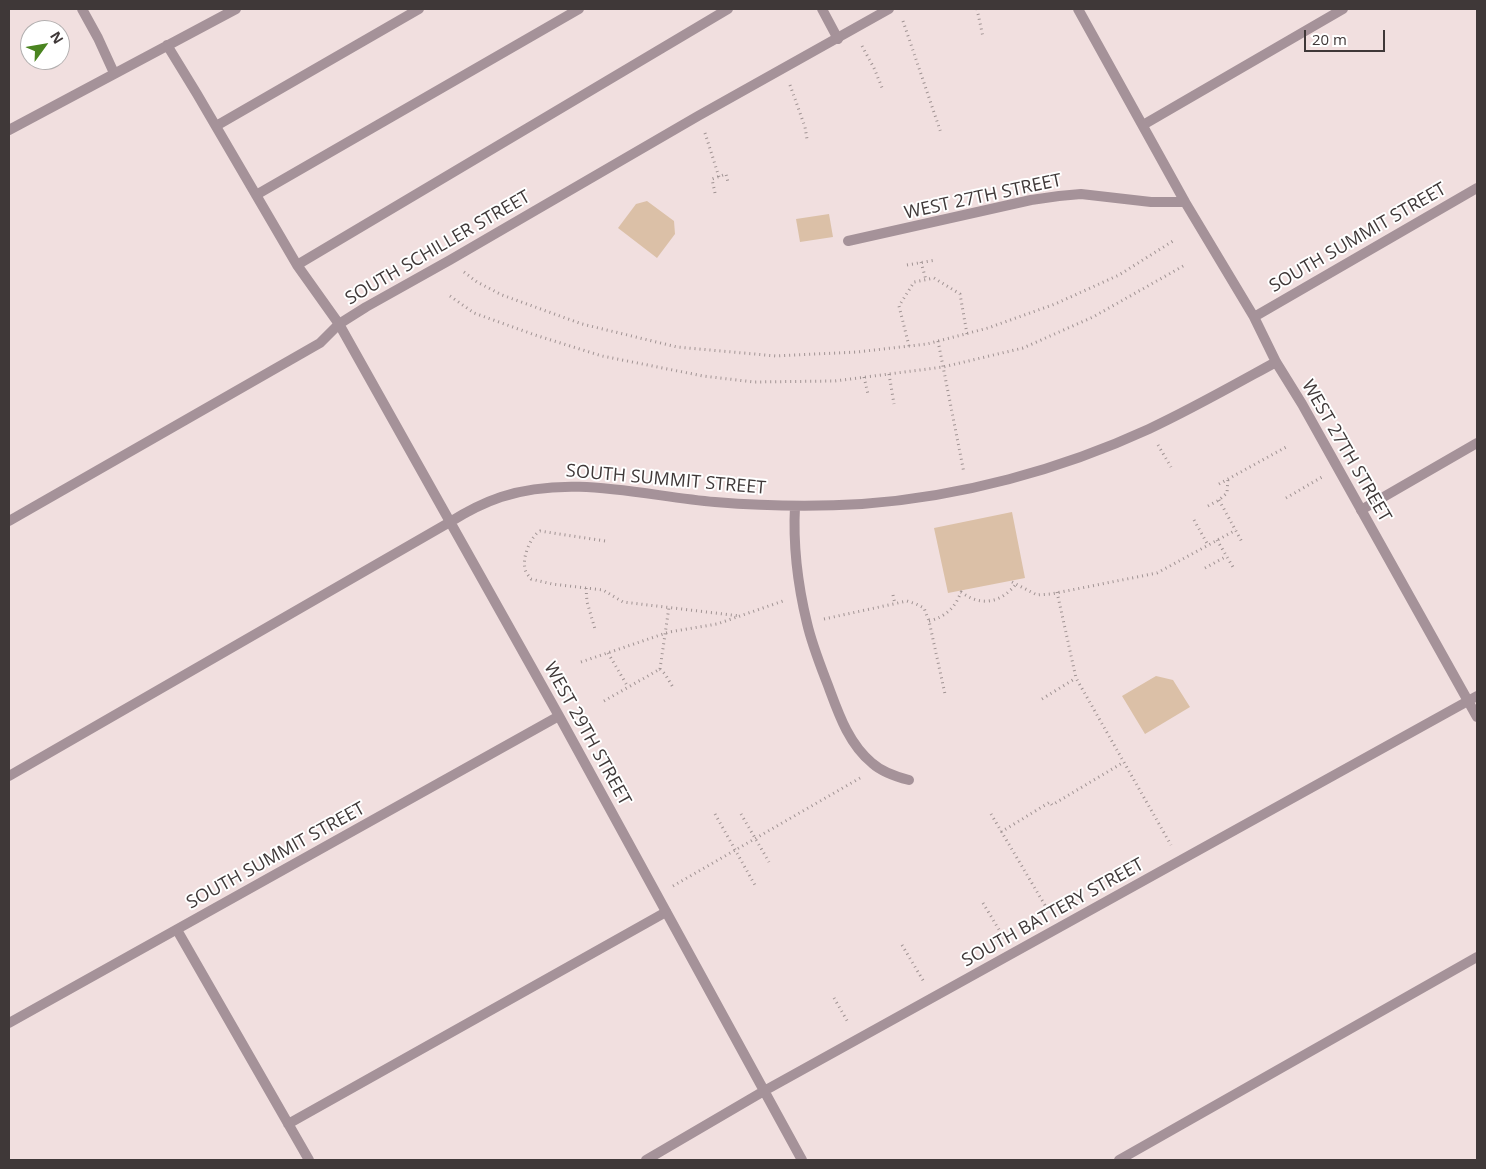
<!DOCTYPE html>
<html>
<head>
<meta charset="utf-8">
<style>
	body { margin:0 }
	#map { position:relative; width:1486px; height:1169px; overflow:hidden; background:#f1dfdf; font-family:"Open Sans",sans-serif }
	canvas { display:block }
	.frame { position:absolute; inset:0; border:10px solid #3f3838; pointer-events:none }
	.north { position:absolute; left:20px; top:20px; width:50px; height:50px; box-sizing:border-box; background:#fff; border:1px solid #b2afaf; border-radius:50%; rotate:58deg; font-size:14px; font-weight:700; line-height:20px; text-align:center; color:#3f3838 }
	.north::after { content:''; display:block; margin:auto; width:18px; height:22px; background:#4a8420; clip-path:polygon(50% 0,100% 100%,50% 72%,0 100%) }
	.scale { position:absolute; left:1304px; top:30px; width:81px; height:22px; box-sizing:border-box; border:2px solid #3f3838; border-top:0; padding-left:6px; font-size:15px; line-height:18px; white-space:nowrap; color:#3f3838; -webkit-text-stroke:4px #fff; paint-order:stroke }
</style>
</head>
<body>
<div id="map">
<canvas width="1486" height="1169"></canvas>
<div class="frame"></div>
<div class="north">N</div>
<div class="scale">20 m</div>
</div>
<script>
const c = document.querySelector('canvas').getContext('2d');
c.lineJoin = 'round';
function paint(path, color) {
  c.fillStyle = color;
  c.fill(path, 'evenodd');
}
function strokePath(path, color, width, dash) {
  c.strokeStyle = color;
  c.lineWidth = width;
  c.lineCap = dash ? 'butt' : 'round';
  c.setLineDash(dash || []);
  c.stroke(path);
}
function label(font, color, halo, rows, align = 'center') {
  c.font = font + ' "Open Sans",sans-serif';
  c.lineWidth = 4;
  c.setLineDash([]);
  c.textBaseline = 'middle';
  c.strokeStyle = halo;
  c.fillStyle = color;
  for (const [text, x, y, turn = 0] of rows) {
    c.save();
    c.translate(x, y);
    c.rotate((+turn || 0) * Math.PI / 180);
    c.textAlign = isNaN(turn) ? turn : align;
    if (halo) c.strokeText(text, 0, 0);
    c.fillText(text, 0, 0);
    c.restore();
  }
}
paint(new Path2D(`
	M647,201L674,221L675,234L657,258L618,228L636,204Z
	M829,214L833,237L800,242L796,219Z
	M1012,512L1025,578L948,593L934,528Z
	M1156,676L1173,680L1190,707L1145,734L1122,696Z`), '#dbc0a7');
strokePath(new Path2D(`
	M977,9L983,37
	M903,21L941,133
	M862,46L874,68L883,90
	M790,85L805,127L807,139
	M705,133L719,177
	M715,193L712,179L726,174L728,182
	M921,262L926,280
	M907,265L936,260
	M464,272L477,282L502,295L582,324L677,347L776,356L857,352L927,344L988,328L1055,304L1119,275L1173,241
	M450,296L474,313L535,335L602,356L703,376L754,382L835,381L943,367L1023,348L1093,317L1185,265
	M938,341L964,473
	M909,346L899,306L914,282L934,278L960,294L967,334
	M889,374L894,404
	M864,377L868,394
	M1158,445L1171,467
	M1219,484L1288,446
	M1286,498L1322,477
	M1219,500L1242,542
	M1208,506L1219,500L1227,493L1228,479
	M1194,520L1208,545
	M1217,540L1233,567
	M605,541L540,531C531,536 522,557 525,568C525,572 529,576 531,579L552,584L603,590L623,602L740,616
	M1205,568L1227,556
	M1012,582L1037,595L1051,594L1157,573L1236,530
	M586,588L587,602L595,629
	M1057,592L1076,678L1171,845
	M893,595L895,604
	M824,619L907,601L916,604L924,608L929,621L945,694
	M929,621C945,617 955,608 961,592C981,607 1001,603 1016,584
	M608,653L628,687
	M581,662L669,632L717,624L783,601
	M660,669L669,607
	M660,669L665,674L674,689
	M1042,699L1076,678
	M604,701L660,669
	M715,814L756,887
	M741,814L769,862
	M991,814L1049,912
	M1001,832L1050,802L1052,805L1124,762
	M673,886L860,778
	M983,903L1004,938
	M902,945L924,982
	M834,998L849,1024`), '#a09393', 3, [1, 4]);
strokePath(new Path2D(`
	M82,9L98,38L114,73
	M822,9L838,39
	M167,45L197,94L297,265L339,324
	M1143,125L1343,9
	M216,126L419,9
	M9,130L236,9
	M256,195L579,9
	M297,265L728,9
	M1361,510L1477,443
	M9,776L450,522
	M177,930L309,1160
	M288,1124L666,912
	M1119,1160L1477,957`), '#a59299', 10);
strokePath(new Path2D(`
	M1078,9L1185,202
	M848,241L1031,200L1059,196L1081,194L1151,202H1185L1254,317L1276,362L1302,404L1477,717
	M1254,317L1477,188
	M339,324L559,716L802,1160
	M795,506C793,544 798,586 807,623C812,645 821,667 829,688C839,715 849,744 872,763C882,772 897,777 909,780
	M9,521L320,343L339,324L366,307L450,260L698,116L889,9
	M450,522C466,512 483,503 501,497C571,474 644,496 715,502C764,506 813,507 862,504C960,497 1060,470 1149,429C1192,409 1234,385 1276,362
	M9,1023L559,716
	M646,1160L764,1091L1477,696`), '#a59299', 10);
label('18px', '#3f3838', '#fff', [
	["WEST 27TH STREET",983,197,-12],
	["SOUTH SUMMIT STREET",1358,238,-30],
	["SOUTH SCHILLER STREET",438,248,-30],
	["WEST 27TH STREET",1346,451,60],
	["SOUTH SUMMIT STREET",666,480,5],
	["WEST 29TH STREET",587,734,61],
	["SOUTH SUMMIT STREET",276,856,-29],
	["SOUTH BATTERY STREET",1053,913,-29]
]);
</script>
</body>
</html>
